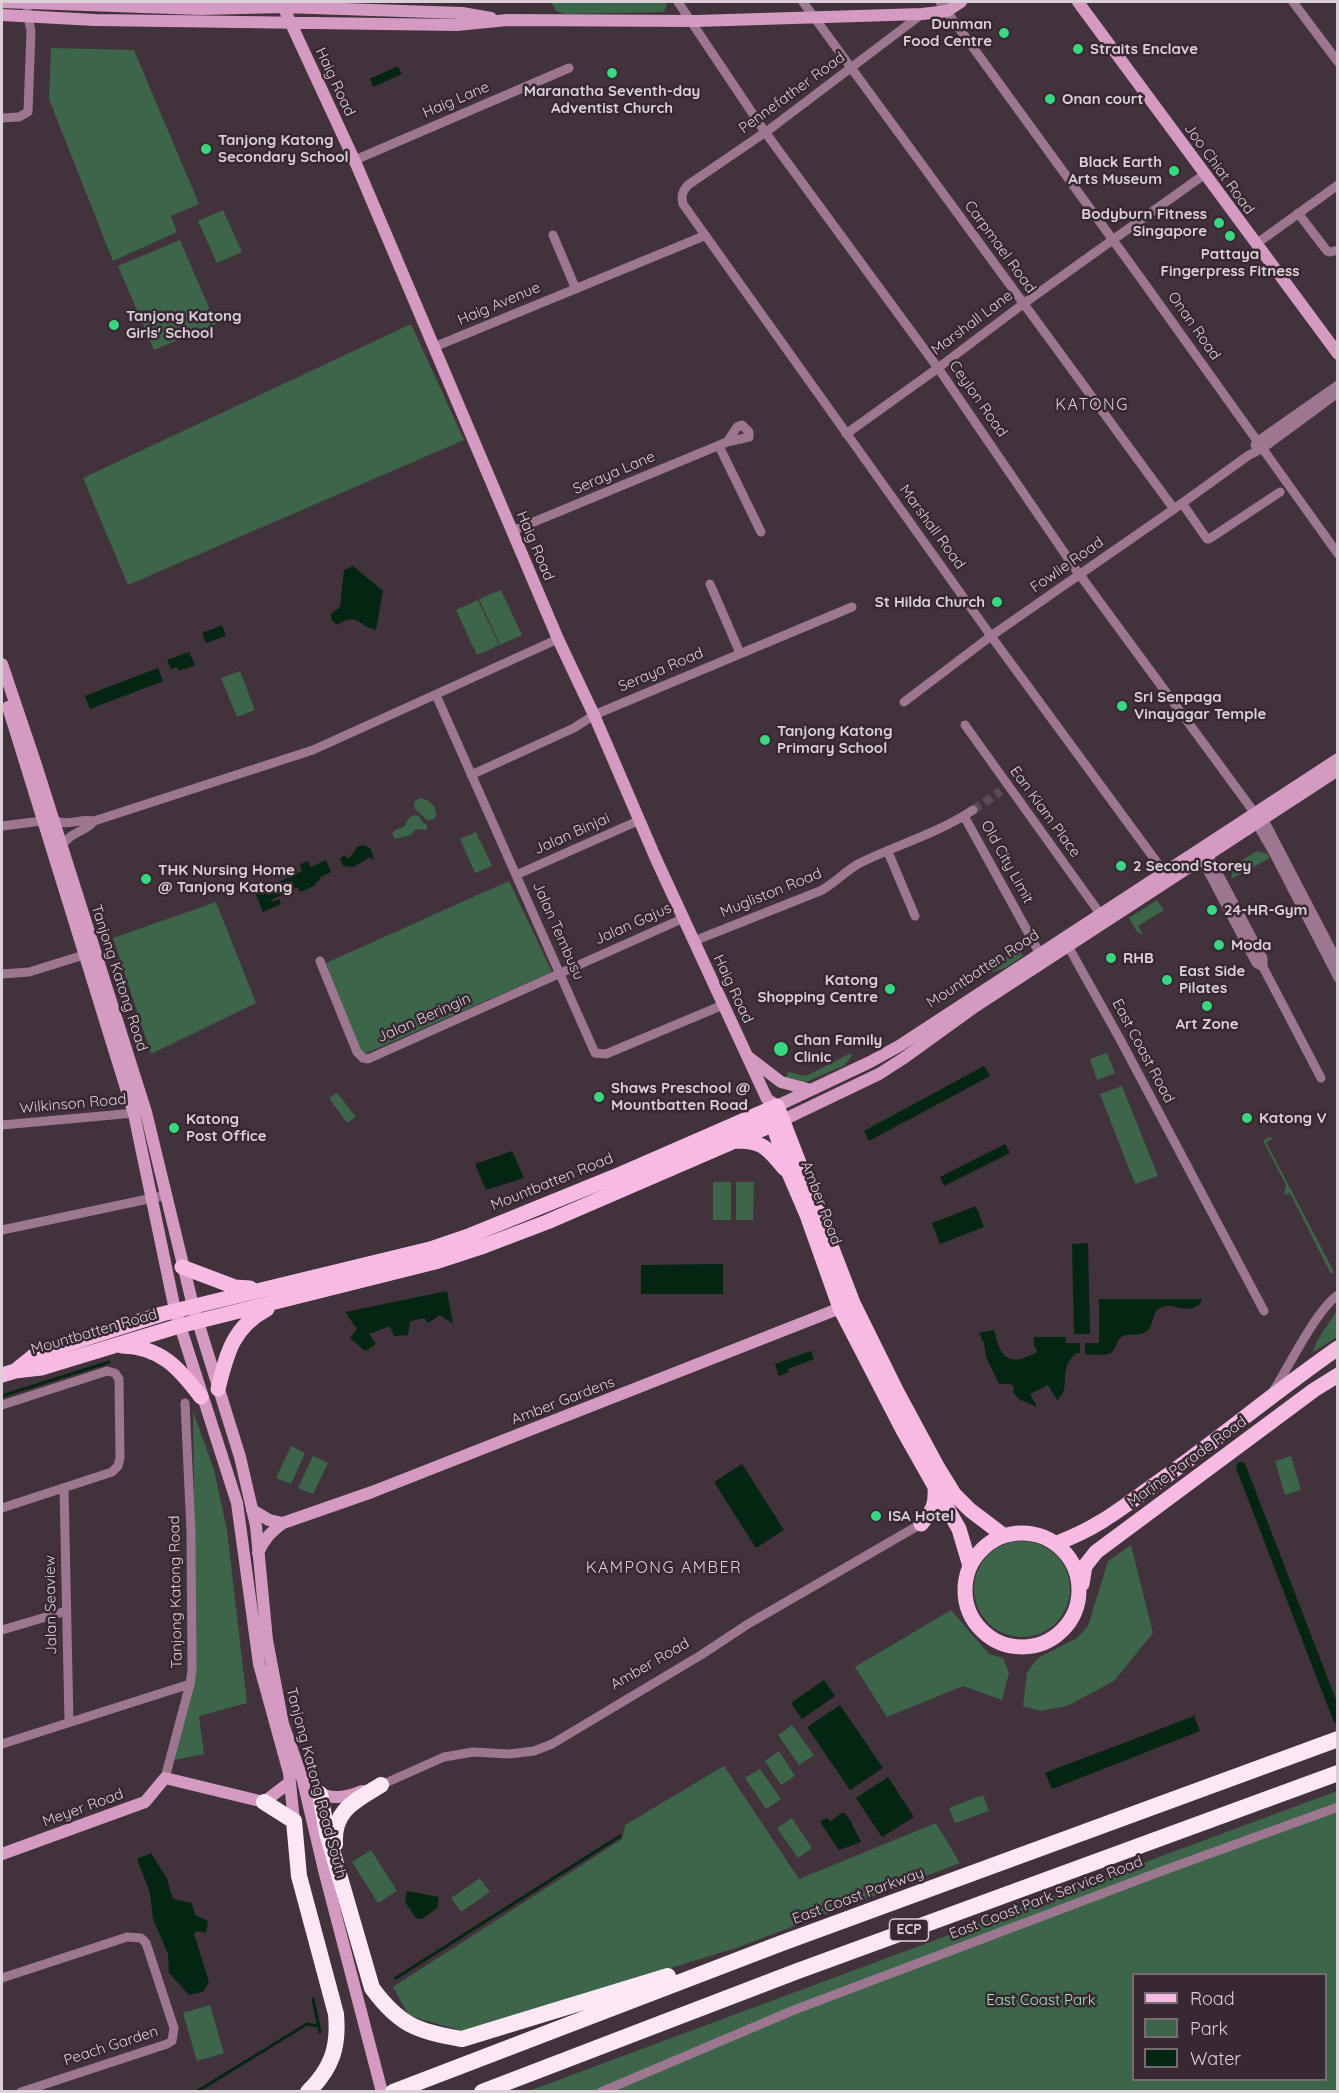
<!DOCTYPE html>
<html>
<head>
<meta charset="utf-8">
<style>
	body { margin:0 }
	#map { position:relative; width:1339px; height:2093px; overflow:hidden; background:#42323c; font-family:Quicksand,sans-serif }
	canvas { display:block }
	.frame { position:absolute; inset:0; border:3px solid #dbd0d7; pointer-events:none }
	.legend { position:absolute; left:1132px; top:1973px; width:195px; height:108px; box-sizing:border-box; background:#372832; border:2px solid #796b74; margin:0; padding:8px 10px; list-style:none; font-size:18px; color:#dbd0d7 }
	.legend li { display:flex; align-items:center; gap:12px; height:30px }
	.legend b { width:30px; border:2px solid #796b74 }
</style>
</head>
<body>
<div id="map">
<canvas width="1339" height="2093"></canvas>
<div class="frame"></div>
<ul class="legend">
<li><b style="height:8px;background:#f7bbe3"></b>Road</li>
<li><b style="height:16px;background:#3c654a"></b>Park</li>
<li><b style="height:16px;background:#042512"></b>Water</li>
</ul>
</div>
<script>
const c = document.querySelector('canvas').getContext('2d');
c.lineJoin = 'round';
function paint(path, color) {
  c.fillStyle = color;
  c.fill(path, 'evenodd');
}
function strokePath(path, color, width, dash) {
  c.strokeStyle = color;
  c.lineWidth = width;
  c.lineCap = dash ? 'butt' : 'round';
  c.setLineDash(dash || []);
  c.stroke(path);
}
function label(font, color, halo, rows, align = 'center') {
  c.font = font + ' Quicksand,sans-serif';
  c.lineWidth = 5;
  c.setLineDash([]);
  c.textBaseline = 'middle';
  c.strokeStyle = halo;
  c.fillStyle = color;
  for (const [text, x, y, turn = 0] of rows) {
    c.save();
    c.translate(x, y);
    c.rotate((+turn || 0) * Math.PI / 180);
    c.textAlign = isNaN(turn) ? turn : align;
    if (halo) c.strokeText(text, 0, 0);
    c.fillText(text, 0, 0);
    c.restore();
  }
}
paint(new Path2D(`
	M551,2H664L667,5L664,12L565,14L556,11Z
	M51,48L134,50L199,204L171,216L177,232L113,261L49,99Z
	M223,210L242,252L217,263L198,221Z
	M180,240L216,324L154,350L118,266Z
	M411,324L464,440L128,585L83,478Z
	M501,590L522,635L500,645L479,599Z
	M478,600L499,645L477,655L456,610Z
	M240,671L255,710L237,717L221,678Z
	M420,798C429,800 437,805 436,816L434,819L427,820L415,809L414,804L415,801Z
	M414,815L419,816L422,822L427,825V830L416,829L411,835L395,839L392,834L395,830L404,827L409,818Z
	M476,832L492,866L475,873L460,839Z
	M1257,851L1267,854L1270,858L1231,879L1234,865Z
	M509,881L552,972L362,1055L326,963Z
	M1157,900L1164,910L1138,926L1143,934L1137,932L1129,918Z
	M216,902L256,1003L151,1054L113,938Z
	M1019,950L1023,956L1005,968L976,977L974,974Z
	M1107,1053L1115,1073L1097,1080L1090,1059Z
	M849,1054H853L845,1065L804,1083L786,1077L788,1072L806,1076Z
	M1122,1086L1158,1176L1135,1184L1100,1094Z
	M337,1093L356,1117L347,1123L329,1098Z
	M1269,1137L1273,1139L1266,1142L1334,1272L1331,1274L1290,1193L1284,1195L1286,1185L1264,1143V1140Z
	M713,1182H731V1220H713Z
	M736,1182H754L753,1220H736Z
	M1337,1310V1337L1312,1353L1317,1341Z
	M193,1411L214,1470L227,1530L247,1703L199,1716L204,1754L174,1760L196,1663Z
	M291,1446L305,1453L291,1484L276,1478Z
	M313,1456L328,1463L313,1494L298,1488Z
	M1291,1456L1301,1490L1285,1495L1275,1461Z
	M974 1589a48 48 0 1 1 96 0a48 48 0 1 1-96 0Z
	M1131,1545L1153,1633L1114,1681L1067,1706L1040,1711L1023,1706L1027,1672L1038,1658L1077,1638L1088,1626L1108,1561Z
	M951,1610L989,1654L1003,1658L1009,1673L1002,1700L963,1686L887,1717L855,1667Z
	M792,1725L814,1755L799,1765L778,1735Z
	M779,1751L795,1776L781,1785L765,1761Z
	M724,1766L799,1879L936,1823L960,1863L736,1948L463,2031L409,2016L393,1987L622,1839L625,1825Z
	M760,1769L781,1799L766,1809L745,1778Z
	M1337,1791V2091L526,2092ZM1134,1974H1326V2080H1134Z
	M983,1795L989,1811L955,1823L949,1808Z
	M792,1818L812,1848L798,1858L777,1828Z
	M371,1850L397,1891L378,1903L352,1862Z
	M480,1878L490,1892L461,1912L451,1898Z
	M210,2005L224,2053L197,2061L183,2013Z`), '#3c654a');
paint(new Path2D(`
	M398,66L402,74L373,87L370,79Z
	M353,566L383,591L376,630C358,627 358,611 337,625L331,619V614L340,607L344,570Z
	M222,625L226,636L206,643L202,633Z
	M189,652L195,665L179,671L177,667L171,669L167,660Z
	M158,668L163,681L90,709L85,696Z
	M363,845L370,848L374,859L373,860L370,857L354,867L343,866L340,858L346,855V858H350L357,847Z
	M326,860L331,872L319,878L320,880L315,883L316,885L300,892L298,887L271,900L272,902L279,899L281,904L263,912L255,893L302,871L300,864L308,861L311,867Z
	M984,1066L990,1076L869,1141L864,1131Z
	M1005,1144L1010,1153L944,1186L940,1177Z
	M512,1151L524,1178L486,1190L475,1164Z
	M976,1206L984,1227L940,1244L932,1223Z
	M1088,1243L1090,1334H1074L1072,1244Z
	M723,1264V1294H641V1265Z
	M447,1291L453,1324L440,1315L428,1323L424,1318L410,1321L408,1335L394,1336L390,1326L369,1334L376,1344L365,1351L350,1338L357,1329L345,1312Z
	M1099,1299H1202L1200,1304C1184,1316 1172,1300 1160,1308C1152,1312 1154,1322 1149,1329C1142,1338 1131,1332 1123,1336C1115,1340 1117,1351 1109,1354C1101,1356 1092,1354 1085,1354V1343H1099Z
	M994,1330C998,1345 1001,1363 1021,1359C1027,1357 1029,1355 1035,1354L1037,1349L1034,1346V1337H1065L1066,1343H1080V1353H1076C1056,1370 1073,1388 1057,1400L1048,1385L1030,1394L1037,1407L1019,1399L1013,1392L1014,1388L1011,1384H999L986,1357L984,1343L979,1333Z
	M811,1351L814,1359L788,1369L789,1372L779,1376L775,1364Z
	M742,1464L784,1530L756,1548L714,1482Z
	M824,1680L835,1696L802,1719L791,1703Z
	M840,1705L883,1768L850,1790L807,1727Z
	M1194,1716L1200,1731L1052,1789L1045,1773Z
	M888,1777L914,1817L882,1837L856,1798Z
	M843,1812L849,1818L861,1842L839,1850L820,1822L826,1818L831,1821Z
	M151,1853L167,1879L173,1899L192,1903L195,1915L208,1921L206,1933L196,1931L194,1934L209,1982L203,1992L189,1995L169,1973L168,1954L153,1919L150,1893L137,1859Z
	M407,1891L439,1897L437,1908L422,1919L416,1918L405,1902Z`), '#042512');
strokePath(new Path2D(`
	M2,1396L109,1362
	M396,1978L620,1836
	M313,1999L320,2032
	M196,2092L307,2024L319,2026`), '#042512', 3);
strokePath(new Path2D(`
	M1241,1467L1338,1719`), '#042512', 10);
strokePath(new Path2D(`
	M973,810L1001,791`), '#594a53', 9, [9, 4.5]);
strokePath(new Path2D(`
	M678,2L765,132L938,368L1074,567L1254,812
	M803,2L1174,509
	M940,2L1142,280L1338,554
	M1293,2L1338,62
	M922,14L770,129L688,185C682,192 681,196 683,204L991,636L1164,872
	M2,118L19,117L28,112L31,31L27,11
	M355,160L569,68
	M1298,213L1327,251L1330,252L1338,250
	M553,235L575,287
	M1256,244L1338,185
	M434,347L704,236
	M846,434L938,368L1023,304L1205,174
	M1255,445L1258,441L1338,385
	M719,446L761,532
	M1182,503L1207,539H1209L1280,492
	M512,531L727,442L749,437V432L742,425L737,427L727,442
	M710,584L740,653
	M436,695L595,1053L606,1054L723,1005
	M904,702L991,636L1174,509L1249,455L1263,448L1338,393
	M965,725L1101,915
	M471,775L574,728L594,715L852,607
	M964,816L1040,954
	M1263,818L1338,962
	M53,820C70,827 78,818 94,821L313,750L558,639
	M1256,823L1273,852L1338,978
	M2,826L42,821
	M62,846C71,831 84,833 94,821
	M888,852L915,916
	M1208,854L1263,958V967L1321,1078
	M1201,858L1256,963L1263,967
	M516,875L640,820
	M694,941L820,891C834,884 844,872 858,864C896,845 937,834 973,810
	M1068,946L1121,1041L1264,1311
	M320,961L357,1052L363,1058L368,1059L684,918
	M2,974L29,972L84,955
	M2,1125L146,1112
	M2,1230L167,1195
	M1274,1390C1289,1366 1317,1309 1338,1295
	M2,1405L107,1371L115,1373L119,1379L120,1458L118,1466L112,1472L2,1508
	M64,1488L69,1722
	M2,1630L66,1611
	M2,1744L190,1684
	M165,1778L190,1684L192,1670L191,1531L185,1403
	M381,1785L444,1757L473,1752L509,1754L534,1751L552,1744L701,1655L748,1624L921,1524
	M2,1978L127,1937L141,1938L146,1943L174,2028L172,2041L167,2044L21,2092
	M601,2092L794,2010L1162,1871L1338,1807`), '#9c778f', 9);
strokePath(new Path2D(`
	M2,2L200,9L283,7L462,13L491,18
	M281,2L357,166L558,639L594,715L656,859L767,1099L777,1106L870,1062L899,1046L1338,759
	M1078,2L1338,354
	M2,15L95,20L457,25L507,20L696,21L922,14L947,11L961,2
	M2,664L36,765L146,1112L193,1306L240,1457L256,1526L267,1640L283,1724L303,1781L325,1874L382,2092
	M8,707L134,1114L175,1310L237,1503L259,1664L289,1773L294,1821
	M747,1056L781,1082L811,1090
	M783,1120L879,1074L904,1058L976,1006L1338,770
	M252,1510L269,1520L283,1523
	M258,1553C264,1539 271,1532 283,1523L372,1492L848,1305
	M316,1791C331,1801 347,1797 362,1791
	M2,1854L145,1802L165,1778L264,1802L290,1782`), '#d49ac1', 12);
strokePath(new Path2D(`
	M770,1115L789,1173L807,1215L840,1308L903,1430L959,1529L970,1566
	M736,1141C765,1141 768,1150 785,1169
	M182,1267L235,1287L250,1288
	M122,1346C161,1347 179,1368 201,1397
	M15,1371L36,1354L162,1314L430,1249L471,1235L621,1174L777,1106L853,1303L897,1392L938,1468L954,1494L970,1510L1003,1535
	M2,1375L15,1371L41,1368L179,1326L435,1262L484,1246L547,1222L783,1120
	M218,1389C227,1353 233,1327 267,1309
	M921,1524C933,1510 936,1506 935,1487
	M965 1590a57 57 0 1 1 114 0a57 57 0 1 1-114 0Z
	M1057,1543C1098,1528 1123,1507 1158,1482C1219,1439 1276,1391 1338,1348
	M1082,1584L1085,1566L1096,1552L1314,1390L1338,1375`), '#f7bbe3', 15);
strokePath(new Path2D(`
	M320,1794L327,1833L372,1988C399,2025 418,2032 462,2039L668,1976
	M264,1802L294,1821L299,1876L336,2014C339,2047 332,2068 308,2092
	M335,1844C333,1810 355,1801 381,1785
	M393,2092L782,1943L1338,1739
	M482,2092L795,1972L1338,1773`), '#fbe8f4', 16);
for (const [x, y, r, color] of [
	[1004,33,6,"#38d880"],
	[1078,49,6,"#38d880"],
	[612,73,6,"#38d880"],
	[1050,99,6,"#38d880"],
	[206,149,6,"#38d880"],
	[1174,171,6,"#38d880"],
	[1219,223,6,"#38d880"],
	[1230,236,6,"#38d880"],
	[114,325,6,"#38d880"],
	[997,602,6,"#38d880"],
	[1122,706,6,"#38d880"],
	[765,740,6,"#38d880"],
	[1121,866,6,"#38d880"],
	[146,879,6,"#38d880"],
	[1212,910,6,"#38d880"],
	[1219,945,6,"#38d880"],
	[1111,958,6,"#38d880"],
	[1167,980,6,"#38d880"],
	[890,989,6,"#38d880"],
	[1207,1006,6,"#38d880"],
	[781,1049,8,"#38d880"],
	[599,1097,6,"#38d880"],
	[1247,1118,6,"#38d880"],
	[174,1128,6,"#38d880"],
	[876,1516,6,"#38d880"]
]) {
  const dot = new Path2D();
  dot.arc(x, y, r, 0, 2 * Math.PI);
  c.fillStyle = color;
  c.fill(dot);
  strokePath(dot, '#372832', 2);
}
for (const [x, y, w] of [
	[909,1930,39]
]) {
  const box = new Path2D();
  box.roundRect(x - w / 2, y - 11, w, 22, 4.5);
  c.fillStyle = '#372832';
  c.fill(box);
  strokePath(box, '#dbd0d7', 1.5);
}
label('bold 14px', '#dbd0d7', null, [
	["ECP",909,1930]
]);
label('bold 15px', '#dbd0d7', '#372832', [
	["Dunman",992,24,"right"],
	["Food Centre",992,41,"right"],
	["Straits Enclave",1090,49],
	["Maranatha Seventh-day",612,91,"center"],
	["Adventist Church",612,108,"center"],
	["Onan court",1062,99],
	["Tanjong Katong",218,140],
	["Secondary School",218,157],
	["Black Earth",1162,162,"right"],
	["Arts Museum",1162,179,"right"],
	["Bodyburn Fitness",1207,214,"right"],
	["Singapore",1207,231,"right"],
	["Pattaya",1230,254,"center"],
	["Fingerpress Fitness",1230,271,"center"],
	["Tanjong Katong",126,316],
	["Girls' School",126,333],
	["St Hilda Church",985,602,"right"],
	["Sri Senpaga",1134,697],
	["Vinayagar Temple",1134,714],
	["Tanjong Katong",777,731],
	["Primary School",777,748],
	["2 Second Storey",1133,866],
	["THK Nursing Home",158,870],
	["@ Tanjong Katong",158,887],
	["24-HR-Gym",1224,910],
	["Moda",1231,945],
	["RHB",1123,958],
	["East Side",1179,971],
	["Pilates",1179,988],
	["Katong",878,980,"right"],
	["Shopping Centre",878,997,"right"],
	["Art Zone",1207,1024,"center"],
	["Chan Family",794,1040],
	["Clinic",794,1057],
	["Shaws Preschool @",611,1088],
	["Mountbatten Road",611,1105],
	["Katong V",1259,1118],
	["Katong",186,1119],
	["Post Office",186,1136],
	["ISA Hotel",888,1516]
], 'left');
label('15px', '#dbd0d7', '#372832', [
	["Haig Road",335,82,65],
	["Pennefather Road",792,93,-36],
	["Haig Lane",456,100,-23],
	["Joo Chiat Road",1219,169,54],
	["Carpmael Road",1000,247,54],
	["Haig Avenue",499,304,-23],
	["Marshall Lane",972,323,-37],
	["Onan Road",1194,326,55],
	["Ceylon Road",978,399,55],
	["Seraya Lane",614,473,-23],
	["Marshall Road",932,527,54],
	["Haig Road",535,546,67],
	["Fowlie Road",1067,565,-35],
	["Seraya Road",661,670,-23],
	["Ean Kiam Place",1045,812,54],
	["Jalan Binjai",572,834,-24],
	["Old City Limit",1007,862,61],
	["Mugliston Road",771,893,-22],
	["Jalan Gajus",633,924,-24],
	["Jalan Tembusu",558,931,66],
	["Mountbatten Road",983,969,-33],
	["Tanjong Katong Road",119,978,72],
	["Haig Road",733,989,65],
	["Jalan Beringin",424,1018,-24],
	["East Coast Road",1143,1051,62],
	["Wilkinson Road",73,1104,-5],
	["Mountbatten Road",552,1182,-22],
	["Amber Road",821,1203,69],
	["Mountbatten Road",94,1332,-16],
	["Amber Gardens",563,1401,-21],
	["Marine Parade Road",1187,1462,-36],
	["Tanjong Katong Road",176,1592,-91],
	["Jalan Seaview",51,1605,-91],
	["Amber Road",650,1664,-30],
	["Tanjong Katong Road South",316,1783,75],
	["Meyer Road",83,1808,-20],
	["East Coast Parkway",858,1896,-20],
	["East Coast Park Service Road",1046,1898,-21],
	["Peach Garden",111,2046,-18]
]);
label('15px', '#9fe5b5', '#372832', [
	["East Coast Park",1041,2000]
]);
c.letterSpacing = '1.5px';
label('16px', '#dbd0d7', '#372832', [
	["KATONG",1092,405],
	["KAMPONG AMBER",664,1568]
]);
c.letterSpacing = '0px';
</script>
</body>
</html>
